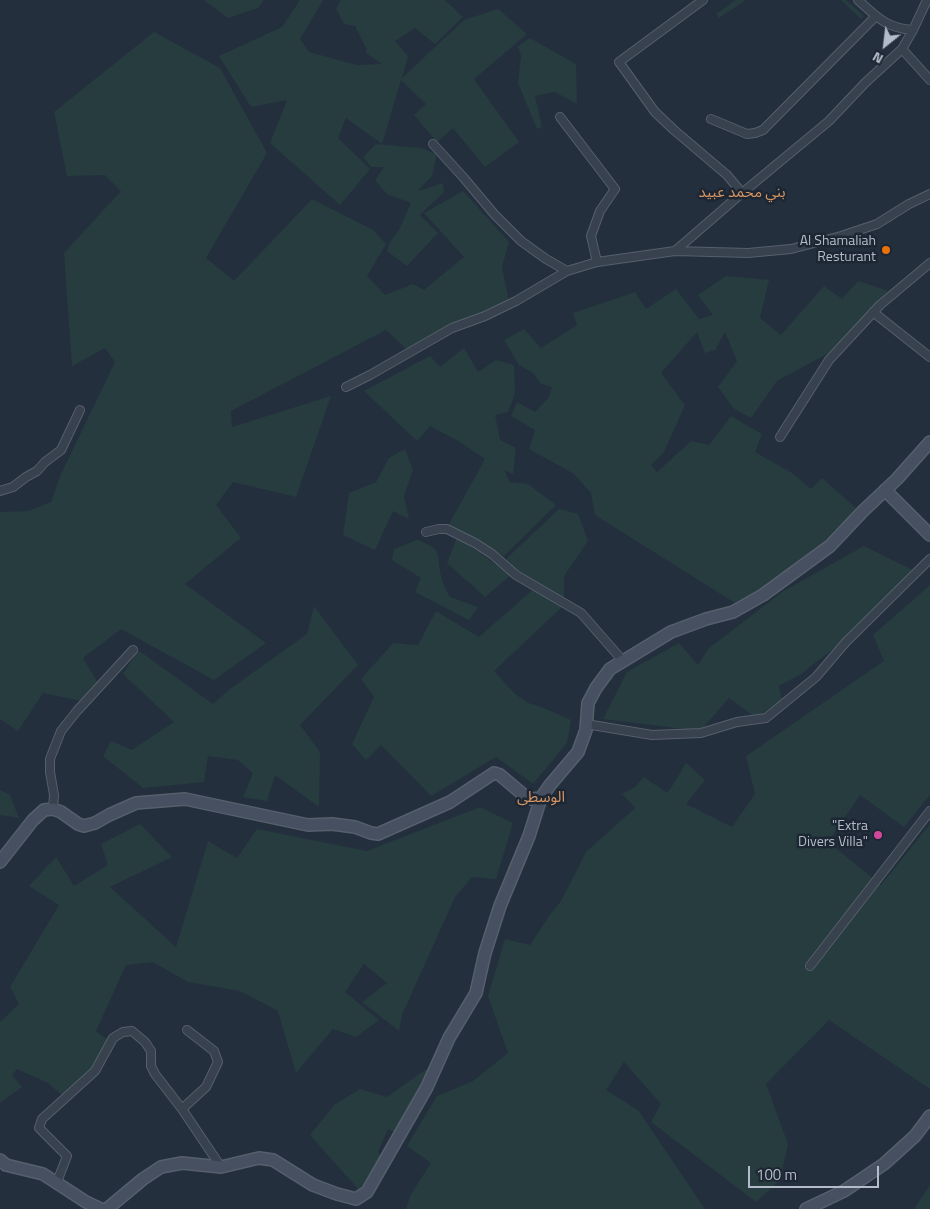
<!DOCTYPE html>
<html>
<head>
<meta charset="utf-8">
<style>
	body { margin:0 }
	#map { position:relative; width:930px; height:1209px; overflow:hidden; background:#242f3e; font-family:"Titillium Web",sans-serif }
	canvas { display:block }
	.north { position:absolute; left:860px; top:20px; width:50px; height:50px; -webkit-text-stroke:4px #1d2633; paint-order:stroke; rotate:209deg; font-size:14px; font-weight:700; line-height:20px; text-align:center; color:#b4bcc9 }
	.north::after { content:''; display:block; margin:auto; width:18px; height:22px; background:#b4bcc9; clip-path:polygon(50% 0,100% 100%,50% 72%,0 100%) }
	.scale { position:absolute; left:748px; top:1166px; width:131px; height:22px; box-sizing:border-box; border:2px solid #b4bcc9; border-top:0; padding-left:6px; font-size:15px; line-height:18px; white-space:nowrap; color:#b4bcc9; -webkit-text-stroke:4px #1d2633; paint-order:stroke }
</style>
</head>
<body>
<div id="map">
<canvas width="930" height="1209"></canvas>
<div class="north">N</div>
<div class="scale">100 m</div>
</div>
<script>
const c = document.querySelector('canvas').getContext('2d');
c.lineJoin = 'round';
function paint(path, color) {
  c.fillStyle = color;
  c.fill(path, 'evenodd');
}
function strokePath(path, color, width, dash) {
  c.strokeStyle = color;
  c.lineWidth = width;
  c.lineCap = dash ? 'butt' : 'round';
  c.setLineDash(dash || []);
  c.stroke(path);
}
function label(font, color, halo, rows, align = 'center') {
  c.font = font + ' "Titillium Web","Noto Sans Arabic",sans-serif';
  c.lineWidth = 5;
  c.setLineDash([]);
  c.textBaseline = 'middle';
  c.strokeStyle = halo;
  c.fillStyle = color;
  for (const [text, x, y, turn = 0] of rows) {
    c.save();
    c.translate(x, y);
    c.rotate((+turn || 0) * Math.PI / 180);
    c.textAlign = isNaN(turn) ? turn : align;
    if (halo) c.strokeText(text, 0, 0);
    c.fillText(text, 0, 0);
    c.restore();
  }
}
paint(new Path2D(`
	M204,0H264L258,8L228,18Z
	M300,0H323L300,39L309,52L357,65L382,64L366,53L367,50L355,26L344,24L336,9L341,0H445L463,17L435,44L415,28L395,41L408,56L402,78L464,20L498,9L527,34L474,79L519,142L485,167L453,128L437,142L414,115L426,104L401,80L382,144L346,118L338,138L370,169L340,205L270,143L287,100L251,107L219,56L282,27Z
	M736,0H746L719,18L716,14Z
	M841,0H846L864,16L861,19Z
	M154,32L220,68L267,153L206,258L234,281L312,199L373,230L386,244L367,276L385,295L413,284L424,290L464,257L424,213L463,191L509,242L502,267L509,302L410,352L386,330L231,411L232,427L331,396L296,497L233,482L216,505L241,538L185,584L266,643L214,680L121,629L83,658L101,688L91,703L43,693L18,731L0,719V512L29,511L51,502L61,474L115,362L105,348L72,366L64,253L121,191L105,175L67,176L54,112Z
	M530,38L576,64L577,104L555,92L535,96L542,127L537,129L518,83L521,56L518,46Z
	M376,144L421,148L437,154L432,176L418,191L443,183L444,192L420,215L438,233L407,266L387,251L390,242L399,230L411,203L387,194L375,180L384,167H371L363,157Z
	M726,276L769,280L760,318L781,335L824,286L842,299L858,281L888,291L838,348L777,381L751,418L733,408L718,387L737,361L725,332L715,350L705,353L697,332L661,373L685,405L664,452L651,465L657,472L691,441L709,445L731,416L762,434L755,452L792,473L811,489L822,478L857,509L825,543L761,590L735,603L595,515L591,493L574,474L529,449L535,430L511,416L517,402L535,412L549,397L552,387L541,384L533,373L519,365L504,340L524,329L541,348L577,325L573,313L635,292L646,309L676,289L699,319L713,315L698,295Z
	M464,348L478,372L496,360L514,365L515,393L508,412L495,415L500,440L516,448L513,474L504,470L510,482L528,484L556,505L504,556L448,526L485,459L460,442L430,426L417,441L364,391L430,356L440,367Z
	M405,449L413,470L404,496L409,519L393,511L375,550L343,535L349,493L376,482L389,458Z
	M559,509L578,514L588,541L564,576V605L494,671L515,694L528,703L541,707L571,720L567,743L533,784L496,757L431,796L381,745L366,760L352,744L374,697L361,679L393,643L418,645L436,611L479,637L535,588L506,559Z
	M457,537L511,575L485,597L447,563Z
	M417,540C446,550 435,556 442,579C443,585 447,592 450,597L478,607L469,620L415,592L421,578L392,560L394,549Z
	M864,546L915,571L860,628L801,674L779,686L782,701L755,717L729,698L700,731L603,719L627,672L679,643L698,665L708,649L782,592Z
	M930,585V795L904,827L860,795L828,842L881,885L930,824V1089L829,1020L766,1084L788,1144L780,1180L756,1202L651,1122L661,1104L624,1062L606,1090L638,1110L705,1209H406L411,1194L431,1163L407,1146L437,1096L473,1081L508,1053L488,996L505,939L530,945L551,913L561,901L586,852L635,808L622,794L635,787L644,777L667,793L672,786L686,763L705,780L686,804L732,827L755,794L746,756L884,661L873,635Z
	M314,606L358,665L300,725L320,752L319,807L275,775L267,801L243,797L253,773L238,760L208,756L204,782L143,788L103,756L111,741L132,750L174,722L123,674L138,650L213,704L230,689L307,634Z
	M0,790L10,795L19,818L0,815Z
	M480,807L513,823L496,879L472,877L455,897L402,1015L399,1031L362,1002L387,983L364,964L345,992L379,1020L356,1037L333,1029L296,1073L278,1011L240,991L188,982L153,962L126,965L96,1031L113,1044L69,1101L48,1083L17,1069L12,1075L22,1087L0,1103V1022L19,1004L10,987L59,905L29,886L56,857L74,886L108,865L101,844L140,824L172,857L110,887L176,947L208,841L237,858L257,829L367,851Z
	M439,1060L395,1133L388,1129L378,1152L382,1157L359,1190L310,1135L334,1105L360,1089L387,1097Z
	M930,1185V1209H913H914Z`), '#263c3f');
const street = new Path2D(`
	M703,0L619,62L655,112L674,130L727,175L742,193
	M858,0C877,17 886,28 913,30
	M902,49L930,80
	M560,117L615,189L600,211L591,236L597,262
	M711,119L747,134L755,133L763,130L876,16
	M433,144L463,177L495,215L521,241L546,259L567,271L597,262L675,251L748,253L791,249L841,236L877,224L909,204L930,194
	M675,251L742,193L829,121L865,83L902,49L913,30L927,0
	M873,312L930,357
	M346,387L370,375L452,328L485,316L516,301L567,271
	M780,437L829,360L880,305L930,263
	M0,491L13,487L26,477L37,471L45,462L61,450L80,410
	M426,532L439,529H447L475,543L492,554L516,575L581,613L623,661
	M586,724L652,735L701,733L737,722L766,718L816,677L846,642L930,559
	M53,809L54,795L50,772V759L61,731L77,711L133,650
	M810,966L930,811
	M182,1109L206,1087L218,1062L214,1051L187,1030
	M57,1182L67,1156L39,1128L42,1119L95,1071L113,1038L123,1032L132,1031L145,1042L151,1051V1066L155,1074L182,1109L221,1167`);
const secondary = new Path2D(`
	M885,490L930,535
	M0,862L33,820L44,810L53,809L61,812L78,824L84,826L95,823L109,815L136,803L185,799L308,825L332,824L355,827L371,833L378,834L450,802L494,773L500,775L526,797L531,799L541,798
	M0,1160L6,1165L43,1174L86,1202L101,1209
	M107,1209L143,1179L161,1167L182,1163L221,1167L259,1158L273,1160L313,1185L337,1194L356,1199L367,1192L427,1087L449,1038L476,993L485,953L500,906L529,836L541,798L550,785L578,752L586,730L588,703L596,688L610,669L671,632L706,619L733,612L763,595L830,546L863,511L897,479L930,442
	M806,1209L844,1191L884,1164L915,1136L930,1116`);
strokePath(street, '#565f6c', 10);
strokePath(secondary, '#565f6c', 14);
strokePath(street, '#38414e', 8);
strokePath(secondary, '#465061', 11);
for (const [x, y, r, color] of [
	[886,250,5,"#e8710a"],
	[878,835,5,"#d1479c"]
]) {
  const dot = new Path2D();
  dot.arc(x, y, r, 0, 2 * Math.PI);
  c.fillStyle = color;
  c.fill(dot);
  strokePath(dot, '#1d2633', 2);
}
label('14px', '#b4bcc9', '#1d2633', [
	["Al Shamaliah",876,242],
	["Resturant",876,258],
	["\"Extra",868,827],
	["Divers Villa\"",868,843]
], 'right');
label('15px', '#d59563', '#1d2633', [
	["بني محمد عبيد",742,193],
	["الوسطى",541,798]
]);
</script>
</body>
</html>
